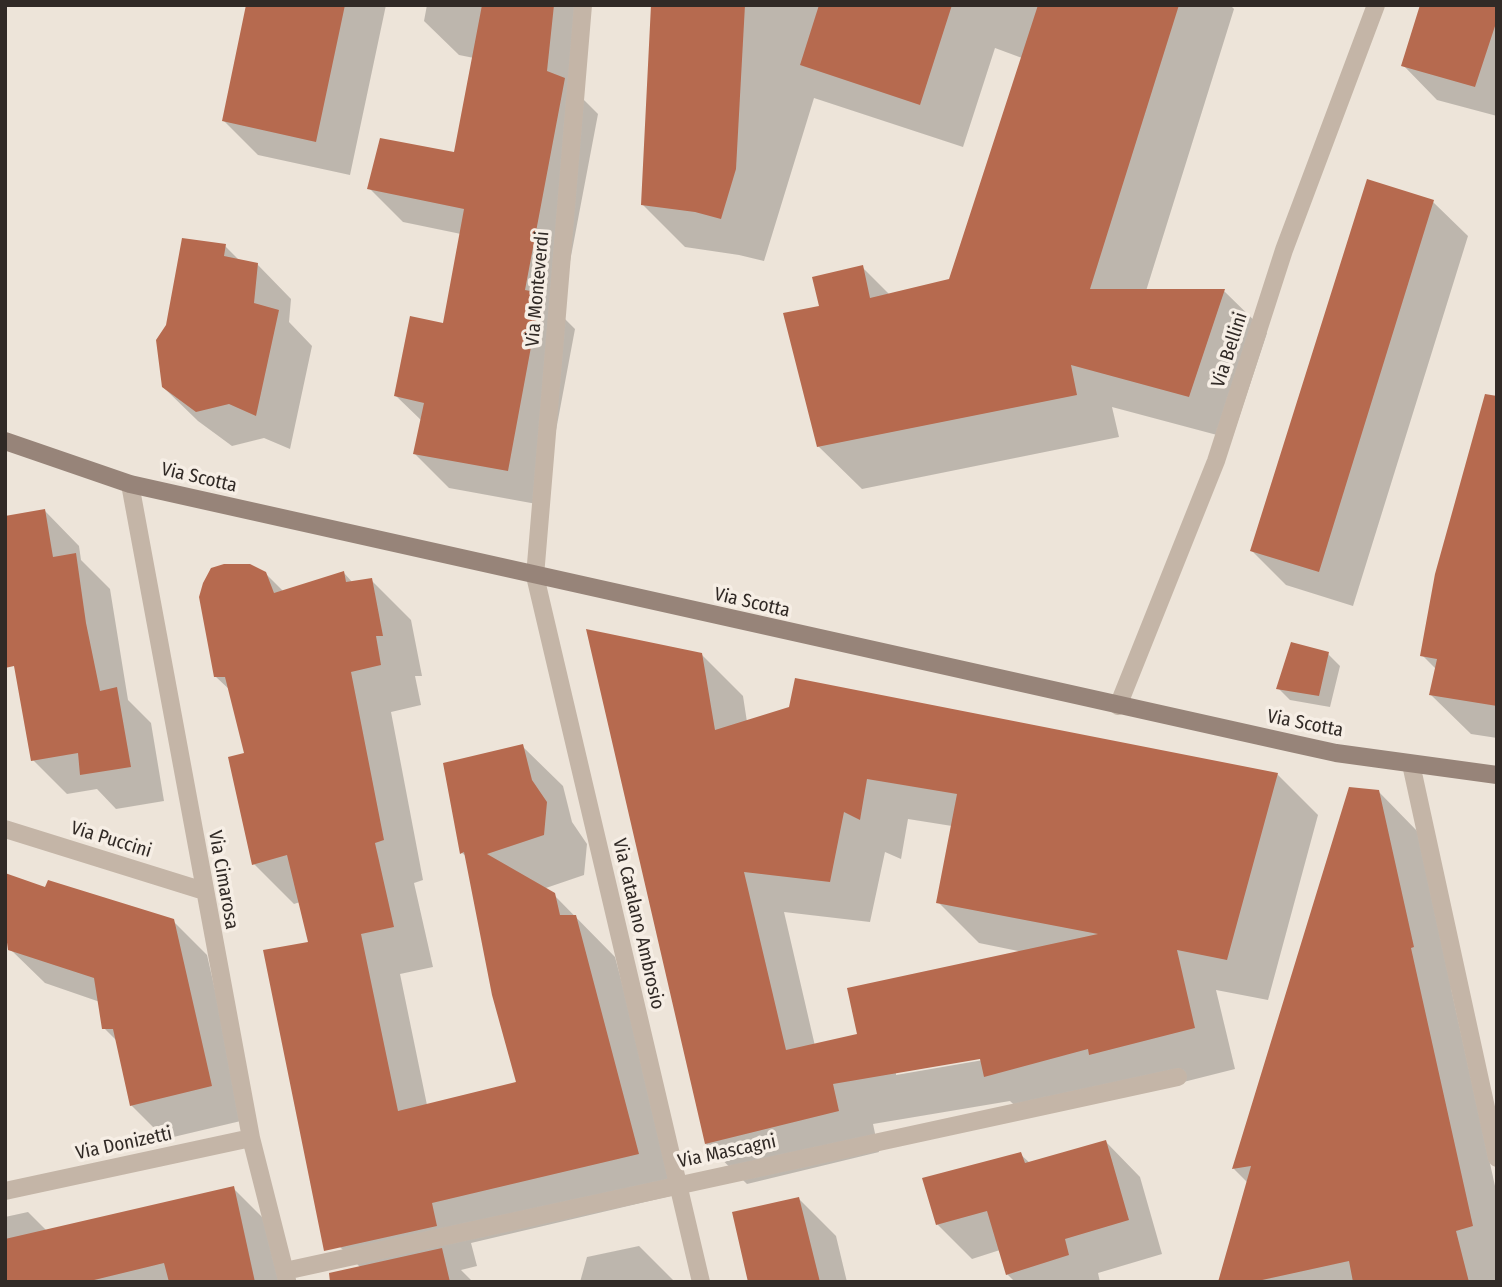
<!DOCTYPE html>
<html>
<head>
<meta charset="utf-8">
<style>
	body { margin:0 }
	#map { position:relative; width:1502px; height:1287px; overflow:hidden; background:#ede4d9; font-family:"Fira Sans Condensed",sans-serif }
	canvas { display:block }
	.frame { position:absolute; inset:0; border:7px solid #312a26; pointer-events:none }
</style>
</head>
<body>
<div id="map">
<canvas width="1502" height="1287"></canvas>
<div class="frame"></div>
</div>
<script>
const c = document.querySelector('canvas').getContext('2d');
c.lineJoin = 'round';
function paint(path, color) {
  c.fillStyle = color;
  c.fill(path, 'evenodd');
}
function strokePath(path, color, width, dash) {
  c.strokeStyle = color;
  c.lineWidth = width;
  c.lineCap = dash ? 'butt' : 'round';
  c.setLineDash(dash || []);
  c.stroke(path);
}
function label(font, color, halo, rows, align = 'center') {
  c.font = font + ' "Fira Sans Condensed",sans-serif';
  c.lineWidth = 7;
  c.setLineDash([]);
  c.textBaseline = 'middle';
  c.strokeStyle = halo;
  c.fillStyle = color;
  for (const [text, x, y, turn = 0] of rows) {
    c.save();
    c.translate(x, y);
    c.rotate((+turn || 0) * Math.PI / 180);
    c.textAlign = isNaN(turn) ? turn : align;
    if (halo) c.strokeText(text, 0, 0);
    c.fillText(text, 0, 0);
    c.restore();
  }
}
paint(new Path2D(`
	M248,5H386L350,175L258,155L223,120Z
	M427,5H591L581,97L598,114L560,314L575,329L542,505L449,488L415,454L422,421L396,396L445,325L461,234L403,222L369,188L456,154L474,58L459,55L424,21Z
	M653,5H1230L1234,9L1146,291H1224L1267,333L1232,439L1112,407L1119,437L862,489L818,446L822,307L862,267L890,295L950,281L1022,58L995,48L963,147L814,98L764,261L739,255L685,247L642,204Z
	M1497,5V116L1437,100L1403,65Z
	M1433,202L1468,236L1353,606L1286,585L1252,551Z
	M225,246L240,261L257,264L291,299L289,322L312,346L290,449L264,438L232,446L198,421L163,387Z
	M1497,449V738L1471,734L1431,695L1436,669L1422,655Z
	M45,511L79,546L81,560L110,589L128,700L151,723L164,801L116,809L97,789L67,794L33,760Z
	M265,573L284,592L344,573L353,583L371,580L411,620L422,676H415L421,705L391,712L423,880L414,883L433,967L400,974L427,1105L518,1083L467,857L462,853L522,746L563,786L572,822L587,844L584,875L543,889L554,895L615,957L679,1194L471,1243L477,1266L461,1270L473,1282H357L361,1268L321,1228L310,944L300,902L294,904L254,864L247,755L231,691L216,677Z
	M1328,654L1340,666L1330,707L1290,700L1278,688Z
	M702,655L743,696L747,722L1277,774L1318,815L1268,1000L1216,990L1235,1069L1132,1095L1027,1117L1010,1101L873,1124L879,1152L747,1184L706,1144ZM908,819L952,826L938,902L979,943L1023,952L859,1036L815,1046L784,912L870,922L885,852L901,859ZM988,1056L989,1059L896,1075V1071Z
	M1350,788L1378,791L1419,833L1453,988H1451L1497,1195V1282H1220L1248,1183L1234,1169Z
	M45,890L173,921L207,955L245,1120L165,1139L131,1105L118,1042L104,1028L100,1002L45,983L10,949Z
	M1106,1142L1140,1177L1162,1254L1098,1273L1100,1282H1015L1007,1274L1000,1250L972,1259L937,1224L1020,1154L1030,1163Z
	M233,1188L275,1230L286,1282H5V1217L28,1212L47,1231Z
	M799,1199L836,1236L847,1282H750Z
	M639,1246L675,1282H580L587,1257Z`), '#0003');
paint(new Path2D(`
	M246,5H345L316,142L222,121Z
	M482,5H554L547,71L565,78L525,290L541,293L508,471L413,454L424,403L394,396L410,316L443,323L464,209L367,189L380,138L454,152Z
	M651,5H745L736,169L721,219L695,212L641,205Z
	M819,5H952L920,105L800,65Z
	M1038,5H1179L1090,289H1225L1189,397L1071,365L1077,395L817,447L783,313L819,306L812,277L863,265L870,298L949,279Z
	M1420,5H1497V20L1475,87L1401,66Z
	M1367,179L1434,200L1319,572L1250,551Z
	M182,238L226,244L224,256L258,263L254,303L279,310L256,416L229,404L196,412L162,387L156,340L166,325Z
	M1485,394L1497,396V706L1429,695L1437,659L1420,656L1435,574Z
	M45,509L53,557L76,553L86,623L100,691L117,687L131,767L80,775L78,753L31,761L14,666L5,668V516Z
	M224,564H250L266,572L274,593L344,571L346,582L372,578L383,636H376L381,665L351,672L384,840L375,843L394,927L361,934L398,1111L516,1082L492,995L464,852L460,854L443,763L523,744L532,780L547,802L544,835L487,854L555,893L560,915H576L639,1154L432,1203L437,1226L324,1251L263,950L308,942L287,855L252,865L228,757L244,753L225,677H214L199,597L203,583L211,568Z
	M586,629L702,653L715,730L789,707L795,678L1278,773L1227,960L1177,950L1195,1028L1089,1055L1088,1049L984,1077L980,1059L833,1084L839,1111L705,1144ZM867,779L957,794L936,903L1098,934L847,988L857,1034L786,1050L744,872L830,882L844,812L860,820Z
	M1291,642L1329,652L1319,696L1276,689Z
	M1349,787L1379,790L1414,947L1411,948L1473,1226L1456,1231L1469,1282H1353L1349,1261L1253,1282H1218L1251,1166L1232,1169Z
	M5,873L45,887L48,880L174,919L212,1086L130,1106L113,1029H102L94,978L8,950L5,927Z
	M1106,1140L1129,1220L1065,1239L1069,1255L1006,1275L987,1211L936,1225L922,1178L1021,1152L1025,1163Z
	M234,1186L255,1282H169L164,1263L86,1282H5V1239Z
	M799,1197L820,1282H748L732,1212Z
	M442,1248L450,1282H330L329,1273Z`), '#b66a4f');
strokePath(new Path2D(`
	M583,5L535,576L701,1282
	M130,484L251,1138L287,1280
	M1118,706L1216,461L1284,250L1376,5
	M1411,764L1497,1158
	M5,829L204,891
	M5,1191L251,1138
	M285,1271L1178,1077`), '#c4b5a7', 18);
strokePath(new Path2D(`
	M5,441L130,484L1295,744L1336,753L1497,775`), '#978479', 18);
label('19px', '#312a26', '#f6eee5', [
	["Via Monteverdi",538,289,-85],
	["Via Bellini",1230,350,-72],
	["Via Scotta",199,478,13],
	["Via Scotta",752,603,13],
	["Via Scotta",1305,724,11],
	["Via Puccini",111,840,17],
	["Via Cimarosa",223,880,80],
	["Via Catalano Ambrosio",638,924,77],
	["Via Donizetti",124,1144,-12],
	["Via Mascagni",727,1152,-12]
]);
</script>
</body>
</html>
